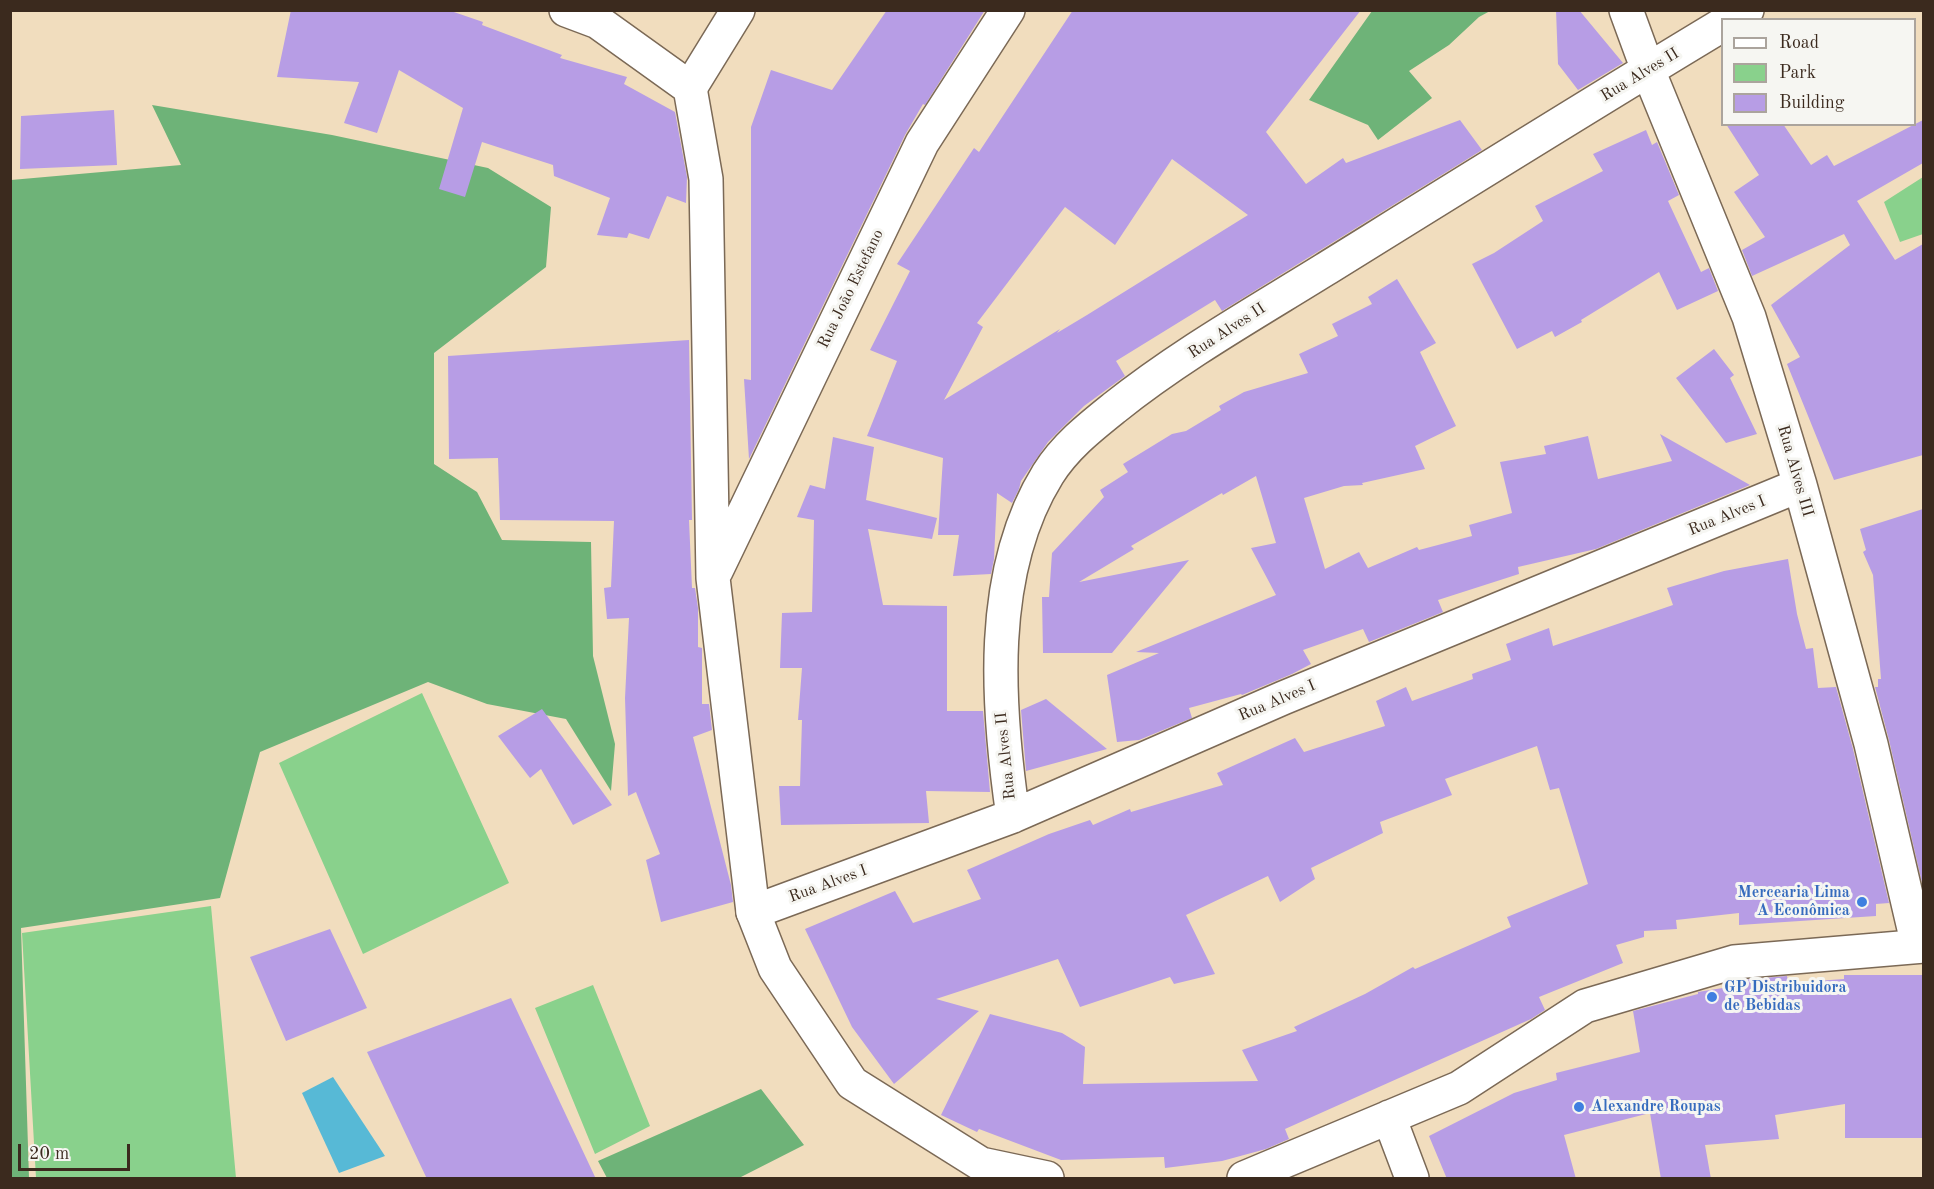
<!DOCTYPE html>
<html>
<head>
<meta charset="utf-8">
<style>
	body { margin:0 }
	#map { position:relative; width:1934px; height:1189px; overflow:hidden; background:#f1ddbe; font-family:"Old Standard TT",serif }
	canvas { display:block }
	.frame { position:absolute; inset:0; border:12px solid #3b2a1e; pointer-events:none }
	.legend { position:absolute; left:1721px; top:18px; width:195px; height:108px; box-sizing:border-box; background:#f6f6f2; border:2px solid #aba49d; margin:0; padding:8px 10px; list-style:none; font-size:18px; color:#3b2a1e }
	.legend li { display:flex; align-items:center; gap:12px; height:30px }
	.legend b { width:30px; border:2px solid #aba49d }
	.scale { position:absolute; left:18px; top:1144px; width:112px; height:27px; box-sizing:border-box; border:3px solid #3b2a1e; border-top:0; padding-left:8px; font-size:18px; line-height:21px; white-space:nowrap; color:#3b2a1e; -webkit-text-stroke:4px #f6f6f2; paint-order:stroke }
</style>
</head>
<body>
<div id="map">
<canvas width="1934" height="1189"></canvas>
<div class="frame"></div>
<ul class="legend">
<li><b style="height:8px;background:#fff"></b>Road</li>
<li><b style="height:16px;background:#89d18c"></b>Park</li>
<li><b style="height:16px;background:#b79de5"></b>Building</li>
</ul>
<div class="scale">20 m</div>
</div>
<script>
const c = document.querySelector('canvas').getContext('2d');
c.lineJoin = 'round';
function paint(path, color) {
  c.fillStyle = color;
  c.fill(path, 'evenodd');
}
function strokePath(path, color, width, dash) {
  c.strokeStyle = color;
  c.lineWidth = width;
  c.lineCap = dash ? 'butt' : 'round';
  c.setLineDash(dash || []);
  c.stroke(path);
}
function label(font, color, halo, rows, align = 'center') {
  c.font = font + ' "Old Standard TT",serif';
  c.lineWidth = 6;
  c.setLineDash([]);
  c.textBaseline = 'middle';
  c.strokeStyle = halo;
  c.fillStyle = color;
  for (const [text, x, y, turn = 0] of rows) {
    c.save();
    c.translate(x, y);
    c.rotate((+turn || 0) * Math.PI / 180);
    c.textAlign = isNaN(turn) ? turn : align;
    if (halo) c.strokeText(text, 0, 0);
    c.fillText(text, 0, 0);
    c.restore();
  }
}
paint(new Path2D(`
	M1923,177V234L1900,242L1884,202Z
	M422,693L509,883L363,954L279,763Z
	M211,906L236,1178H36L22,933Z
	M593,985L650,1126L595,1154L535,1008Z`), '#89d18c');
paint(new Path2D(`
	M1372,11H1490L1479,17L1449,45L1409,71L1432,98L1378,140L1368,125L1309,100Z
	M152,105L332,135L488,168L551,207L546,267L434,353V464L477,492L502,540L591,542L593,656L615,744L611,791L566,719L487,704L428,682L260,752L220,898L21,928L29,1178H11V180L181,165Z
	M761,1089L804,1145L739,1178H607L598,1161Z`), '#6eb378');
paint(new Path2D(`
	M333,1077L385,1156L339,1173L302,1093Z`), '#57b9d6');
paint(new Path2D(`
	M291,10H448L483,22L482,25L562,55L560,58L627,77L624,84L675,112L687,177L686,203L667,196L649,239L629,233L627,238L597,235L610,198L554,176L553,165L482,142L465,197L439,189L463,108L399,70L377,133L344,123L359,82L277,77Z
	M887,10H985L925,105L923,104L905,135L749,459L744,379L751,380V127L771,70L832,90Z
	M1073,10H1361L1266,132L1306,184L1343,158L1346,163L1460,120L1482,150L1222,311L1215,300L1116,361L1125,376L1084,406L1048,442L1021,481L1019,489L1012,503L997,493L994,559L991,574L953,576L959,535H938L943,458L867,436L897,361L870,350L910,271L897,264L974,148L979,152ZM1172,159L1248,215L1087,315L1057,333L1060,329L944,400L983,327L977,323L1065,207L1115,245Z
	M1556,10H1579L1623,63L1578,90L1558,64Z
	M114,110L117,165L20,169L21,116Z
	M1923,120V163L1857,201L1895,260L1923,244V455L1834,480L1787,364L1800,357L1771,305L1850,245L1844,234L1752,276L1742,250L1765,237L1734,192L1759,175L1726,124H1783L1811,165L1827,155L1834,166Z
	M1646,130L1652,145L1657,142L1679,195L1668,201L1701,272L1709,268L1718,291L1677,310L1659,272L1581,320L1582,322L1555,337L1552,331L1517,349L1472,264L1494,253L1543,221L1535,206L1603,171L1593,154Z
	M1397,279L1436,343L1420,352L1456,426L1415,446L1425,469L1362,483L1363,485L1344,486L1304,498L1325,569L1359,552L1368,568L1417,547L1419,550L1472,536L1469,525L1512,513L1500,462L1546,454L1544,446L1588,436L1598,479L1672,461L1660,434L1750,485L1596,549L1518,567L1519,574L1438,600L1443,612L1369,642L1363,629L1303,650L1311,664L1292,674L1242,695L1241,694L1189,708L1192,718L1139,740L1117,742L1107,675L1159,653L1136,652L1276,595L1251,548L1276,543L1256,476L1223,495L1222,493L1131,546L1134,549L1079,582L1189,560L1112,653H1043L1042,597H1049L1052,553L1104,497L1100,490L1128,472L1123,464L1172,434L1186,431L1221,410L1219,406L1244,392L1308,373L1299,354L1338,336L1332,324L1372,304L1368,297Z
	M689,340L692,520H689L692,588H695L698,608V647L702,648V704H709L712,730L693,737L731,885L733,902L661,922L646,860L660,854L636,792L628,796L625,698L629,618L607,619L604,588L611,587L614,521L500,520L498,458L449,459L448,356Z
	M1714,349L1734,375L1730,378L1757,434L1726,443L1676,378Z
	M833,437L874,447L866,500L937,518L932,539L868,529L883,605L947,606V711H983L990,792L926,791L929,823L781,825L779,786H800L802,720H798L802,668H780L782,613L812,612L814,520L797,517L810,485L825,489Z
	M1923,509V887L1889,740L1875,687H1878V679H1881L1873,575L1863,552L1866,550L1860,529Z
	M1788,559L1797,614L1806,649L1813,648L1818,688L1836,687L1853,749L1889,903L1876,904V916L1739,925V913L1676,920L1677,929L1644,931V937L1616,945L1623,963L1539,997L1545,1010L1531,1019L1285,1129L1289,1139L1266,1149L1222,1161L1165,1168L1164,1157L1061,1160L979,1129L977,1132L941,1115L990,1014L1062,1033L1085,1047L1083,1084L1258,1081L1242,1050L1297,1031L1294,1027L1365,994L1413,967L1415,969L1511,927L1507,917L1588,884L1559,788L1550,790L1537,746L1445,779L1452,795L1380,822L1383,833L1311,868L1315,879L1280,902L1268,876L1186,915L1215,974L1174,984L1170,977L1080,1007L1058,959L936,999L979,1011L894,1084L852,1027L805,929L895,891L913,923L981,899L967,870L1049,834L1090,820L1093,825L1130,809L1131,812L1223,785L1217,773L1295,738L1304,752L1385,726L1376,701L1406,687L1412,701L1473,679L1472,674L1511,660L1506,644L1549,628L1553,646L1673,605L1667,588L1724,571Z
	M1046,699L1107,749L1026,771L1021,710Z
	M542,709L612,805L573,825L541,769L530,778L498,736Z
	M330,929L367,1008L286,1041L250,957Z
	M1844,975H1923V1138H1845V1104L1775,1115L1779,1139L1705,1145L1711,1179H1661L1650,1113L1564,1135L1576,1179H1447L1429,1136L1514,1093L1557,1080L1556,1073L1640,1052L1633,1011L1698,994V992L1741,985L1740,980L1787,976L1788,983L1844,979Z
	M511,998L596,1179H427L367,1052Z`), '#b79de5');
const minor = new Path2D(`
	M1626,10L1648,70L1749,317L1800,485L1871,744L1918,946
	M1732,20L1747,10
	M690,88L738,10
	M1013,816C997,706 987,572 1048,474C1065,447 1089,428 1114,408C1179,356 1253,314 1324,270C1456,188 1589,105 1722,25
	M753,912L1013,816L1283,698L1800,485`);
const tertiary = new Path2D(`
	M566,10L598,22L690,88L706,179L713,578L753,912L775,968L852,1083L981,1164L1047,1178
	M716,571L922,143L1008,10
	M1389,1117L1412,1178
	M1244,1178L1459,1088L1585,1006L1734,962L1924,946`);
strokePath(minor, '#7b6956', 36);
strokePath(tertiary, '#7b6956', 36);
strokePath(minor, '#fff', 33);
strokePath(tertiary, '#fff', 33);
for (const [x, y, r, color] of [
	[1862,902,6,"#3f7fe0"],
	[1712,997,6,"#3f7fe0"],
	[1579,1107,6,"#3f7fe0"]
]) {
  const dot = new Path2D();
  dot.arc(x, y, r, 0, 2 * Math.PI);
  c.fillStyle = color;
  c.fill(dot);
  strokePath(dot, '#f6f6f2', 2);
}
label('16px', '#3b2a1e', '#f6f6f2', [
	["Rua Alves II",1640,75,-31],
	["Rua João Estefano",851,289,-64],
	["Rua Alves II",1227,331,-33],
	["Rua Alves III",1795,471,74],
	["Rua Alves I",1727,516,-22],
	["Rua Alves I",1277,701,-23],
	["Rua Alves II",1006,756,-96],
	["Rua Alves I",828,884,-20]
]);
label('bold 16px', '#366cbe', '#f6f6f2', [
	["Mercearia Lima",1850,893,"right"],
	["A Econômica",1850,911,"right"],
	["GP Distribuidora",1724,988],
	["de Bebidas",1724,1006],
	["Alexandre Roupas",1591,1107]
], 'left');
</script>
</body>
</html>
